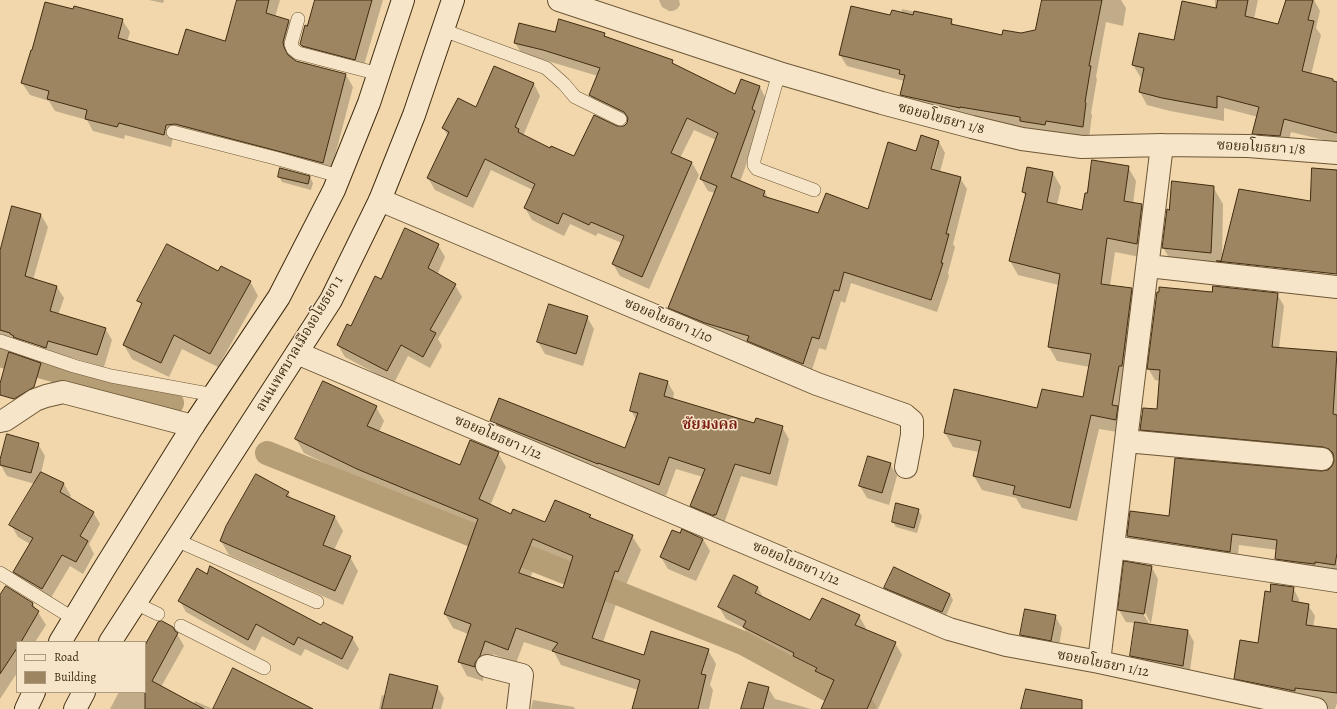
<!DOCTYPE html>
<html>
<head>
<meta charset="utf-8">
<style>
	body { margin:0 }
	#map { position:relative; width:1337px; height:709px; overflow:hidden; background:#f1d7ab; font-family:Alegreya,serif }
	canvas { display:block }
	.legend { position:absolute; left:16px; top:641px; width:130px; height:52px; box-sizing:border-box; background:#f6e5c8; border:1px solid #ae9b7e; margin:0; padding:5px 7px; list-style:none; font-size:12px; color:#412c10 }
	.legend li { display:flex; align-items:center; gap:8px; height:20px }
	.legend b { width:20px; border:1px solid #ae9b7e }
</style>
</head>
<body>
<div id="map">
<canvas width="1337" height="709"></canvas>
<ul class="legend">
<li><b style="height:5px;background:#f6e5c8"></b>Road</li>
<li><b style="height:11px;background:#9d8561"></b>Building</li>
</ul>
</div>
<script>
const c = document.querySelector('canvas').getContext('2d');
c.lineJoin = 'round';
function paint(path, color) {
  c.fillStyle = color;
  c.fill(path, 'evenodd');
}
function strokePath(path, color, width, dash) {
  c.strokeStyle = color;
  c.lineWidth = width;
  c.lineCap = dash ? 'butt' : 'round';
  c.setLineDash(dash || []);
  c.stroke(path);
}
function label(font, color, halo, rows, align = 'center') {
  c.font = font + ' Alegreya,"Noto Serif Thai",serif';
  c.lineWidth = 3;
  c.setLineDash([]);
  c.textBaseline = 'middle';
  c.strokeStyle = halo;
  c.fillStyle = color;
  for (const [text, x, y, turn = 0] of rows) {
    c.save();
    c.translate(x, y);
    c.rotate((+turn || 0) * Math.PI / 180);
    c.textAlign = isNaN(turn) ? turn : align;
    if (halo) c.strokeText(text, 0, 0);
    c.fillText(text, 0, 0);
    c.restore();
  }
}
paint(new Path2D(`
	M149,0H164L163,3Z
	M240,0H280L275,17L289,21L296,33L290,57L296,62L346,75L353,87L330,175L173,137L171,147L125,135L124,139L93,131L87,120L55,111L49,101L30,95L22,83L122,20L130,32L127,42L179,56L225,42Z
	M316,0H383L362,72L308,57L301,44L308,27Z
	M659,0H679L680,5L677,9L673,11H669L662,7Z
	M1043,0H1121L1126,8L1123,26L1106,22L1096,77L1097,79L1091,113L1092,115L1089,138L1027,132L1025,128L908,106L901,95L904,81L847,66L840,55L891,17L901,13L902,9L951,20L954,25L1003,36L1036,31Z
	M1215,0H1258L1254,19L1279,25L1285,0H1314L1320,11L1316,28L1321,35L1311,75L1337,81V150L1332,148L1328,141L1291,132L1287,148L1261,146L1254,134L1258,117L1224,108V121L1170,111L1147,105L1140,92L1143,78H1141L1133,65L1174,41L1215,9Z
	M556,34H604L606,37L672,61L675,66L736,95L760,87L766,99L759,119L761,123L740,182L765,192L768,198L819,215L869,210L916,152L939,142L945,153L940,172L960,178L967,189L953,244L955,247L948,273L949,276L937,312L851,283L845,303L841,301L826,350L819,348L810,376L676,319L669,308L715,193L708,191L701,179L716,140L694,130L680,158L692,163L699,175L649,289L620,276L613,264L622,243L598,233L596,236L570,224L564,236L532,220L525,208L533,190L491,170L473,208L435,190L428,178L448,136L443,128L476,108L534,84L540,96L523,136L550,149L574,158L617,127H625L628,122L597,107L590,95L598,76L551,62L522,54L515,43ZM936,149H938L930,174L928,173Z
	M1128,167L1136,181L1133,204L1142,205L1150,219L1145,258L1115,252L1110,286L1131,289L1139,303L1124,433L1099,429L1077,521L1022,508L1016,498L982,490L974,476L979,452L953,447L945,433L1084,398L1090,367L1057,361L1049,347L1059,285L1018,275L1010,261L1026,197L1023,192L1028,168L1053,173L1061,187L1057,205L1083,211Z
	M1337,171V273L1229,261V263L1337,275V284L1173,265L1163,247L1170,211L1213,187L1223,204L1222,260L1311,203Z
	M279,176L310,177L313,183L311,190L282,182Z
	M12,207L41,215L48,227L33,280L57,287L64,298L58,315L105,328L112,340L104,367L42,349L35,337L28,333L22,346L0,339V255Z
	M438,245L445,257L437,275L455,285L462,297L438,339L442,346L430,368L408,356L394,383L345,357L338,345L352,328L382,280Z
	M219,272L250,281L258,296L218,367L182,349L169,377L132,359L124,345L142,306L139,301Z
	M1213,293L1277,294L1284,306L1279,348L1337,353V575L1283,571L1276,559L1277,550L1239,545L1237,564L1135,548L1128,536L1131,512L1170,517L1328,471L1333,466L1335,460L1331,458L1148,441L1141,430L1158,410L1160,381L1155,380L1148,368Z
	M587,317L594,329L583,366L545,354L538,342Z
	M667,381L674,393L673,399L755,424L782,427L789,439L777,486L741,476L723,526L699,518L692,506L703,477L676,469L666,496L498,433L491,421L625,449L636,420L631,410Z
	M376,407L384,421L379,432L460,466L498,453L506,467L490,506L511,516L546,523L590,515L592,520L632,536L641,550L626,585L623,584L603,642L644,657L708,650L716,664L710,685L713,690L709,709H633L638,690L561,665L554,652L524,642L516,663L493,654L487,671L483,677V681L467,676L459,661L468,634L453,628L445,614L475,529L366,483L304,453L296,439ZM541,553L571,565L563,589L530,578Z
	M38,444L45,456L41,473L64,484L71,496L69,499L93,512L100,524L89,544L94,554L83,574L70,566L49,601L21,584L14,572L30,544L18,537L11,525L35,484L7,476L0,464Z
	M890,464L897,476L889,505L867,498L860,486Z
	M288,493L292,500L335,517L343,531L334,550L350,557L358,571L343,605L229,555L221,541Z
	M918,510L922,516L917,533L896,527L893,522Z
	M703,539L710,551L696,581L668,569L661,557Z
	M1151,566L1158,579L1151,624L1143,609L1141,610L1150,625L1188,631L1194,642L1189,677L1138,667L1132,656L1135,623L1126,622L1119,610Z
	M734,576L758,588L764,599L811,621L859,616L866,628L865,630L895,643L902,655L878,709H823L832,687L823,682L820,677L801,667L799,663L751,639L744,628L726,619L719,607Z
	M885,588L950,594L953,600L945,618L888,594Z
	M1293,588L1299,599V603L1308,605L1315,616L1313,627L1337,630V703L1335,709H1329L1242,689L1235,678L1259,644L1271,593Z
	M0,595L33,604L46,625L35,642H17V673L0,699Z
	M180,601L322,627L352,637L359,649L348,670L305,649L301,656L262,636L255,651L186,612Z
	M1055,616L1062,628L1058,652L1028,647L1021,635Z
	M177,634L184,646L161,687L194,704L195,701L213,709H110L119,692H145V646Z
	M437,687L444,698L441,709H379L382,695L386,696Z
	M768,688L775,699L811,709H742Z
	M533,700L574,707L575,709H531Z`), '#0003');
strokePath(new Path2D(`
	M0,355L172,403
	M267,453L743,643L864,709`), '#b59d76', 24);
const building = new Path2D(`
	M237,0H269L266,13L289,20L283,42L284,47L288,55L296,61L346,74L323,163L175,124L166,125L164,135L119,123L117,127L85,119L87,110L47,99L49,91L21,83L31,50H32L45,2L73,9L74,6L123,19L118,38L178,55L186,29L225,41Z
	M315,0H372L355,60L302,46L300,44L305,25L307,26Z
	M1042,0H1102L1089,66H1091L1085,102L1086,103L1083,127L1046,121L1045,125L1020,121V117L960,107V108L900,95L905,75L899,74L900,70L839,55L851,6L890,15L892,10L913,15L914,11L952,19L951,24L1002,35L1003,30L1021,33L1035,30Z
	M1218,0H1248L1245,16L1278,24L1286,0H1313L1308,20L1314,21L1302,71L1333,79V81L1337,82V133L1284,119L1280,136L1252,134L1259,107L1217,96V108L1162,98L1139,92L1144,68L1132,65L1139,33L1174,40L1182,1L1216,8Z
	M559,19L605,33L604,36L673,60L672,63L735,94L741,79L760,86L752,109L755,111L731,177L765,191L763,196L818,213L826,193L868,209L888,142L916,151L921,135L939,141L931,169L961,177L946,234H949L941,263H943L931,300L844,272L839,291L834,290L819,339L812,337L803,364L747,341L749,336L705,323L668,308L717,186L700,179L718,133L687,118L671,153L692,162L642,277L612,264L624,236L591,222L589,225L563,213L558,224L524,208L535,184L485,159L467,197L427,178L449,132L442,128L458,98L476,107L494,66L534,83L515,127L519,129L518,132L550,148L551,146L574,156L594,115L617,126H624L627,123L628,118L624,112L589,95L600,68L543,50L514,43L519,23L555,32Z
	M1092,160L1129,166L1124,201L1142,204L1137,244L1107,238L1101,284L1132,288L1122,366H1119L1112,405L1118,406L1116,420L1091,415L1070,508L1013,494L1015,486L973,476L981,441L944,433L954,389L1037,408L1042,389L1083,397L1091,354L1048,347L1060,274L1009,261L1026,193L1022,192L1027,167L1053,172L1047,202L1082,210L1085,193H1087Z
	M280,168L310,176L308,184L278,177Z
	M1312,168L1337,170V274L1216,261H1221L1239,189L1310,201Z
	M1172,181L1214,186L1211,253L1162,248L1167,209L1169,210Z
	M12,206L41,214L25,276L57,286L50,311L106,328L97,355L48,341L46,348L13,337L14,336L10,334V333L0,330V251Z
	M405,228L439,244L428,268L456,284L430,330L436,333L423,357L401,345L387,371L337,345L347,324L351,326L375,276L381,279Z
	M167,244L218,271L221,266L251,281L210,354L174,335L161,363L123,345L142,303L137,301Z
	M1213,286L1278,293L1272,347L1337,352L1333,414L1337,415V553L1335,565L1315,562V564L1297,562L1275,559L1277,540L1232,534L1230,552L1127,536L1130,511L1169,516L1175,458L1321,471L1328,470L1332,466L1334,461L1333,453L1329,449L1323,447L1140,430L1143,408L1157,409L1160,370L1147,369L1157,292H1159V287L1212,292Z
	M549,304L588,316L576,354L537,342Z
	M9,352L41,363L34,387L14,399L0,395V384Z
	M640,373L668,381L664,396L754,423L756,418L783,426L770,474L735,464L716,515L714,514V516L690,506L705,469L669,457L659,485L598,463V464L490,421L499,398L625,448L638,413L630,411Z
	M323,381L377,406L367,426L460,465L470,440L499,452L479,499L511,514L513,509L545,522L555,500L591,515L589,517L633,535L618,572L615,571L592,638L644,655L651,631L709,649L701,674L706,675L698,709H632L640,680L552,651L558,643L516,628L508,650L485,641L480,656L475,663V667L458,662L471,624L444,614L478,519L357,469L295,439ZM533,539L573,556L563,588L519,573Z
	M7,434L39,443L31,473L0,465V460Z
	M868,456L891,463L882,493L859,486Z
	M41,472L64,483L60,492L94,512L80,536L88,541L76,562L62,555L42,589L13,572L33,538L9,525Z
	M256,474L289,492L286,496L335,516L323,545L351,556L335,591L220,541L226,526Z
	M896,503L919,509L914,528L892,522Z
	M682,529L703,539L689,570L660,557L672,530L680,533Z
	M1124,561L1152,566L1144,614L1118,610Z
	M210,566L321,625L323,622L353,637L342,659L298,637L294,645L256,624L248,640L178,601L197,568L207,574Z
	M894,567L950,594L942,612L884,588Z
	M734,575L758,587L755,593L810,620L822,598L860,615L855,625L896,642L867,709H821L834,680L815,671L817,668L793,656L794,653L743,627L746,621L718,607Z
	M1271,584L1294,587L1292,601L1309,604L1306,625L1337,629V693L1295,688V691L1234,679L1240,640L1258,643L1265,591L1270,592Z
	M6,586L33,603L32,606L39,611L21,642H17V648L0,674V595Z
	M1025,609L1056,615L1051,641L1020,635Z
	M162,621L173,627L175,631L178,633L152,681L204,709H145V645L158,622Z
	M1135,622L1188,630L1183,666L1130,656Z
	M233,668L313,709H213Z
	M390,674L438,686L432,709H382Z
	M749,682L769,687L763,709H741Z
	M1026,689L1082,700V709H1021Z`);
paint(building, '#9d8561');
strokePath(building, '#412c10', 1);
const service = new Path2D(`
	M298,19L291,44L293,49L298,53L379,74
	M443,30L546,68L564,84L575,97L620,119
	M779,73L754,160V165L757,169L814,190
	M173,132L275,158L339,176
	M0,341L74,366L111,376L214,395
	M176,540L317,602
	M0,573L74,619
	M135,603L158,614
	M181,626L264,668`);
const minor = new Path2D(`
	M559,0L779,73L882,103L972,127L1022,139L1082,147L1162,145L1248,146L1337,153
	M380,200L817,384L905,415L912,421V435L906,467
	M1148,266L1337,287
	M297,353L949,629L1006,645L1099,662L1316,709
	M0,421L5,420L35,400L46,396L63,392L193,426
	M1126,441L1322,459
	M1113,547L1337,581
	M1099,662L1162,145
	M487,666L522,675L518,709`);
const secondary = new Path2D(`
	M60,642L104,569L193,426L279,297L334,190L369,103L403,0
	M110,642L331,300L380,200L414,115L453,0
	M26,709L34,692
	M75,709L84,692`);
strokePath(service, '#6d5737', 14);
strokePath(minor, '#6d5737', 24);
strokePath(secondary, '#412c10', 24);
strokePath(service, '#f6e5c8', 13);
strokePath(minor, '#f6e5c8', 22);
strokePath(secondary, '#f6e5c8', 22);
label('14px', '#412c10', '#f6e5c8', [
	["ซอยอโยธยา 1/8",941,119,15],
	["ซอยอโยธยา 1/8",1261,148,3],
	["ซอยอโยธยา 1/10",668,321,23],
	["ถนนเทศบาลเมืองอโยธยา 1",300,344,-59],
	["ซอยอโยธยา 1/12",498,438,23],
	["ซอยอโยธยา 1/12",796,564,23],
	["ซอยอโยธยา 1/12",1103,664,11]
]);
label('bold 15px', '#7a1f14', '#f6e5c8', [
	["ชัยมงคล",710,425]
]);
</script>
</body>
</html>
